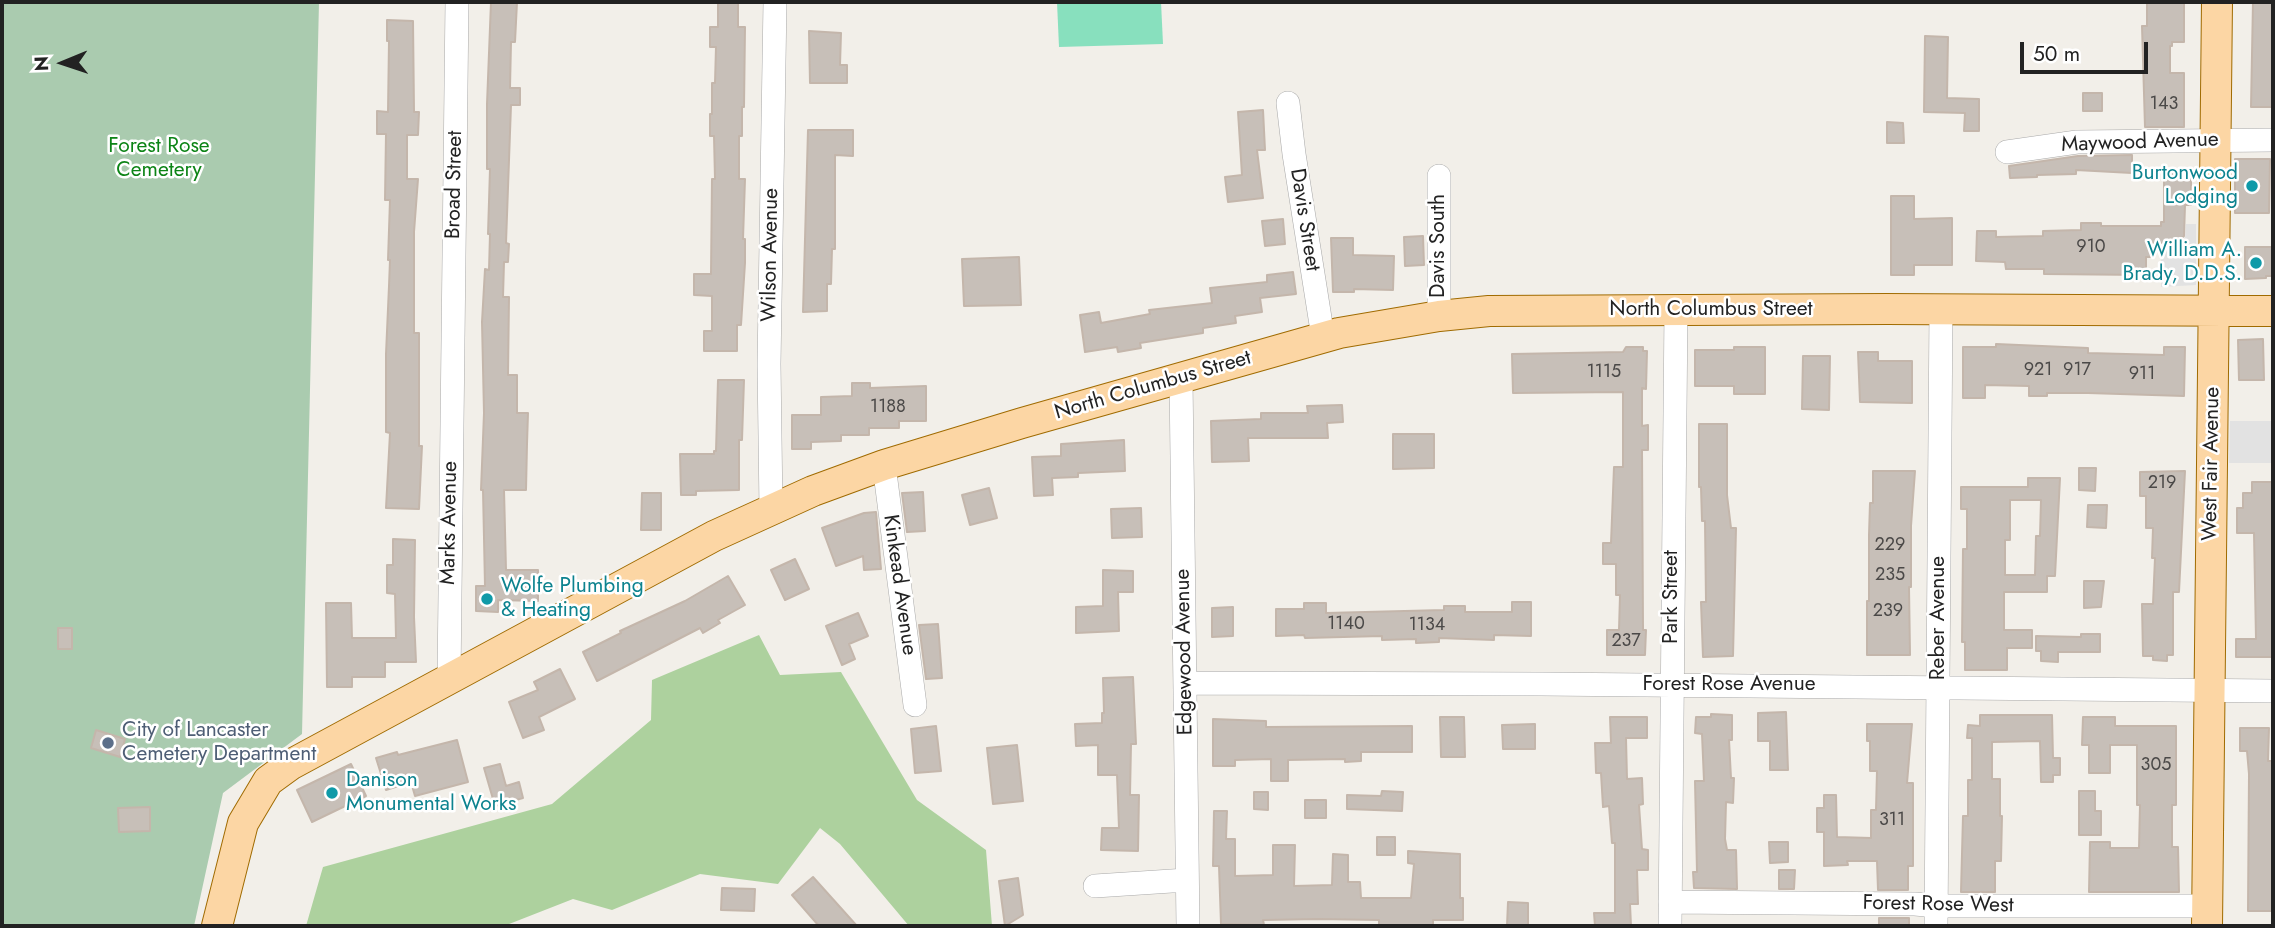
<!DOCTYPE html>
<html>
<head>
<meta charset="utf-8">
<style>
	body { margin:0 }
	#map { position:relative; width:2275px; height:928px; overflow:hidden; background:#f2efe9; font-family:Jost,sans-serif }
	canvas { display:block }
	.frame { position:absolute; inset:0; border:4px solid #222; pointer-events:none }
	.north { position:absolute; left:28px; top:28px; width:70px; height:70px; -webkit-text-stroke:5px #fff; paint-order:stroke; rotate:268deg; font-size:19px; font-weight:700; line-height:28px; text-align:center; color:#222 }
	.north::after { content:''; display:block; margin:auto; width:24px; height:32px; background:#222; clip-path:polygon(50% 0,100% 100%,50% 72%,0 100%) }
	.scale { position:absolute; left:2020px; top:42px; width:128px; height:32px; box-sizing:border-box; border:4px solid #222; border-top:0; padding-left:9px; font-size:21px; line-height:24px; white-space:nowrap; color:#222; -webkit-text-stroke:5px #fff; paint-order:stroke }
</style>
</head>
<body>
<div id="map">
<canvas width="2275" height="928"></canvas>
<div class="frame"></div>
<div class="north">N</div>
<div class="scale">50 m</div>
</div>
<script>
const c = document.querySelector('canvas').getContext('2d');
c.lineJoin = 'round';
function paint(path, color) {
  c.fillStyle = color;
  c.fill(path, 'evenodd');
}
function strokePath(path, color, width, dash) {
  c.strokeStyle = color;
  c.lineWidth = width;
  c.lineCap = dash ? 'butt' : 'round';
  c.setLineDash(dash || []);
  c.stroke(path);
}
function label(font, color, halo, rows, align = 'center') {
  c.font = font + ' Jost,sans-serif';
  c.lineWidth = 5;
  c.setLineDash([]);
  c.textBaseline = 'middle';
  c.strokeStyle = halo;
  c.fillStyle = color;
  for (const [text, x, y, turn = 0] of rows) {
    c.save();
    c.translate(x, y);
    c.rotate((+turn || 0) * Math.PI / 180);
    c.textAlign = isNaN(turn) ? turn : align;
    if (halo) c.strokeText(text, 0, 0);
    c.fillText(text, 0, 0);
    c.restore();
  }
}
paint(new Path2D(`
	M759,635L780,675L841,672L917,800L986,850L992,926H909L840,844L820,828L778,884L700,874L612,910L573,899L504,926H306L323,867L552,804L651,720L652,680Z`), '#add19e');
paint(new Path2D(`
	M2,2H319L302,734L223,793L194,926H2Z`), '#aacbaf');
paint(new Path2D(`
	M1057,2H1161L1163,44L1059,47Z`), '#88e0be');
paint(new Path2D(`
	M2186,224H2196V285L2161,287V246L2178,245L2185,238Z
	M2230,421H2273V463H2229Z`), '#e2e2e2');
const building = new Path2D(`
	M491,2H517L515,42H511L510,88H520V105H511L506,243L509,244L508,262H504L503,297H509L508,375H517V413H528L527,444L526,490H504L506,570H538V601L498,600V612L476,611V586H485L483,490H481L484,413L482,322L485,269L489,270L490,234H488L490,169H487V104Z
	M718,2H738V27H745L744,107H742V136H739V179H745L743,239H745V263L741,325H737V351H704V331H712V296L694,295V274H711L712,179H715L714,136H710V114H712V83H715L716,47H710V27H718Z
	M2147,2H2184V42H2172V46H2170V73H2184V127H2145L2142,26H2147Z
	M2253,2H2273V107H2251Z
	M387,20L413,21L414,112H419L418,135H407V179H418L414,232V333H419V446H422L419,509L386,508L390,433L386,432V354L389,286L390,260H388L390,200H385L386,134H377V111L388,112L389,41H387Z
	M809,31L841,33L840,65H847V83H810Z
	M1925,36L1948,37L1947,98L1979,99V131H1964L1965,113L1924,112Z
	M2083,93H2102V111H2083Z
	M1263,110L1265,150H1257L1263,198L1228,202L1225,177L1242,175L1238,112Z
	M1887,122L1903,123L1904,143H1887Z
	M808,130H853V156L835,155V249H832L831,284H827V311L803,312Z
	M2132,155V173L2076,170V174L2037,175V177L2010,178L2009,166L2078,156Z
	M2235,159H2270L2269,213H2235Z
	M2170,170H2188V179H2191V205H2185L2184,236L2177,243H2150L2151,257H2146V275L2044,274V269H2006L2005,262L1976,261L1977,231H1996V237L2043,236V231L2081,230V223H2101V226H2161V222H2164V180H2170Z
	M1891,196H1914V219L1952,218V265H1914V275H1891Z
	M1283,219L1285,244L1265,246L1262,221Z
	M1423,236L1424,265L1405,266L1404,237Z
	M1331,238H1353V255L1394,256L1393,290L1354,289V292H1333Z
	M2245,247H2273V276H2266V278L2245,279Z
	M1019,257L1021,305L964,306L962,259Z
	M1293,272L1296,294L1260,298L1262,312L1235,316L1236,323L1203,328V333L1140,343L1141,348L1118,352L1117,347L1085,352L1080,315L1099,312L1101,323L1150,314L1149,310L1212,303L1210,288L1267,282V275Z
	M2263,339L2264,380H2239L2238,340Z
	M1996,344L2088,348V353L2164,355V347H2185L2184,396L2088,393H2047V396H2029V386L1985,385V398H1963V347H1996Z
	M1626,347H1643V351H1647L1646,389L1642,388V426L1648,425V450H1642L1643,630H1646L1645,655H1607V630H1619L1620,595H1616V564H1603V543H1611L1614,467H1623V392L1513,393L1512,354L1623,352Z
	M1734,347H1765V394H1734V386H1695V350H1734Z
	M1858,352H1878V361H1912V403L1860,402Z
	M1803,356H1830L1829,410L1802,409Z
	M718,380H744L742,440H739V490L696,491V495H681L680,454H714V451H716Z
	M852,383H870V388L926,386V421H899V428H869V435H841V441L811,442V449H792V415H821V397L852,396Z
	M1342,405L1343,422L1327,423L1328,438H1248L1249,461L1212,462L1211,421L1261,419V413H1308L1307,406Z
	M1699,424H1727V495L1731,528H1736L1733,656L1703,657L1701,602H1706L1705,521H1702L1701,487H1699Z
	M1393,434H1434V468L1393,469Z
	M1124,440L1125,471L1078,473V477L1052,478L1053,495L1034,496L1032,457L1061,456V444Z
	M2079,468H2096L2095,491L2079,490Z
	M1873,471H1915L1911,526V587H1909L1910,655H1867V601H1869V535L1870,503H1873Z
	M2185,471L2179,592H2173V655H2167V661L2153,660V656H2143L2142,604H2153L2155,558H2152L2153,528H2146V496H2140V472Z
	M2028,478H2060L2055,576H2047V592H2004V630H2032V648H2007V670H1965V642H1962L1963,549H1967V509H1961V487H2028ZM2010,500H2041L2040,536H2036L2035,575H2005V540H2010Z
	M2252,482H2273V657H2236V639H2256L2254,533H2237V508H2243V493H2252Z
	M989,488L997,518L970,525L962,495Z
	M923,492L925,531L907,532L902,493Z
	M642,493H661V530H641Z
	M2088,505H2107L2106,528L2087,527Z
	M1141,508L1142,537L1112,538L1111,509Z
	M876,512L881,569L864,570L863,556L836,566L822,528L864,513Z
	M393,539L415,540L414,617L416,662H385V677H352V687H327L326,603H351L352,638H396L395,594L387,593V565H393Z
	M795,559L809,589L785,600L771,570Z
	M1103,570L1133,571V592H1118L1119,631L1076,633V607L1103,606Z
	M728,576L745,605L718,620L720,623L703,633L700,628L597,681L583,652L621,633L620,631L685,601Z
	M2084,581H2104L2101,607L2084,608Z
	M1512,602H1531V636L1494,635V640L1439,638V642L1416,643V639L1382,640V636L1305,638L1304,635L1276,636V609H1304V603H1326V613L1444,610V606H1465V612H1512Z
	M1233,607V636L1212,637V608Z
	M858,613L868,636L849,644L855,659L842,665L826,626Z
	M938,624L942,678L926,679L919,625Z
	M58,628H72V649H58Z
	M2081,634H2100V652H2058V662L2041,661V651H2036V636L2081,637Z
	M560,669L575,699L539,717L544,730L523,738L509,702L538,690L534,682Z
	M1133,677L1136,744H1131L1130,795H1139L1138,851L1101,850L1102,828H1119L1117,775H1098V745L1076,746L1075,724L1102,723V713H1104L1103,678Z
	M1786,712L1788,770H1770V741H1758V713Z
	M1711,714L1732,715V740H1729L1731,778H1734L1733,803L1726,802L1725,839L1727,850H1736L1737,889L1694,888L1693,872H1697L1695,781H1704L1702,734L1695,733L1696,717H1711Z
	M1980,715H2052L2053,758H2060V775H2053V782H2041L2040,741L1992,742V779H2000V816H2002L2001,861H1995V892H1961L1963,816H1968V780H1972V738H1967L1968,725L1980,726Z
	M1440,717H1464L1465,757H1441Z
	M1610,717H1647V738H1626L1627,779L1642,778L1643,804L1639,805L1642,849L1648,850V870H1637L1638,904H1630L1631,926H1595L1594,913H1615V843H1612L1609,806L1603,807L1601,773H1596L1595,743H1611Z
	M2083,717H2115V726H2176V805H2172V847H2178L2179,892H2089L2090,842H2110V848H2139L2140,805H2137V745H2110V773H2089V745H2082Z
	M1213,719L1266,721V727L1412,726V752H1361V761L1345,762V759L1288,760V781H1271V759L1235,760V766H1213Z
	M1535,724V749H1503L1502,725Z
	M1867,724H1912L1907,783H1913V866H1908V890H1878L1877,861H1847L1848,865L1824,866V832H1817V808H1824V795H1836L1837,837L1871,838V810H1876L1877,771H1870V741H1867Z
	M936,726L941,771L915,773L911,729Z
	M2240,728H2269L2268,761H2273V911H2248L2249,774L2247,751H2240Z
	M96,730L125,739L120,757L91,748Z
	M457,740L468,782L415,796L411,782L386,790L376,758L397,752L398,755Z
	M1017,745L1023,801L993,804L987,748Z
	M351,764L366,796L312,822L297,790Z
	M500,764L506,786L519,782L523,798L495,806L484,768Z
	M1382,791L1403,792L1402,811L1347,809V795L1381,796Z
	M2079,791H2095V811H2101V835H2079Z
	M1254,792H1268V810L1254,809Z
	M1305,800H1326V818H1305Z
	M150,807V831L119,832L118,808Z
	M1214,811H1227L1226,839H1235V876L1273,875V845H1295L1294,886L1332,885L1333,854L1348,855V882H1360L1361,898H1411L1414,864L1408,863V851L1460,854V898H1463V920H1433V926H1379V920L1318,919L1263,920L1264,925L1221,924L1219,866H1213Z
	M1377,837H1395V855H1377Z
	M1769,842H1788V862L1770,863Z
	M1779,870H1795L1794,889H1779Z
	M813,877L857,926H819L792,895Z
	M1018,878L1023,915L1005,926L999,881Z
	M722,888L755,889L754,911L721,910Z
	M1508,902L1528,903V926H1507Z
	M1879,918H1909V926H1879Z`);
paint(building, '#c7bfb8');
strokePath(building, '#c4b6ab', 2);
const minor = new Path2D(`
	M1288,103L1294,154L1323,337
	M2007,152L2077,142L2273,140
	M1439,176V316
	M1181,379L1188,926
	M884,465L915,705
	M771,509L769,364L775,2
	M449,678L457,2
	M1185,683L1541,684L2273,691
	M1095,886L1187,880
	M1670,902L1915,904L1937,906H2207
	M1670,926L1676,310
	M1936,926L1941,310`);
const major = new Path2D(`
	M217,926L243,823L268,781L290,765L714,536L813,491L884,465L1022,423L1339,333L1439,316L1489,311L1886,309L2273,311
	M2207,926L2217,2`);
strokePath(minor, '#a9a9a9', 24);
strokePath(major, '#a06b00', 32);
strokePath(minor, '#fff', 23);
strokePath(major, '#fcd6a4', 30);
for (const [x, y, r, color] of [
	[2252,186,7,"#0f9aa8"],
	[2256,263,7,"#0f9aa8"],
	[487,599,7,"#0f9aa8"],
	[108,743,7,"#5c6f8a"],
	[332,793,7,"#0f9aa8"]
]) {
  const dot = new Path2D();
  dot.arc(x, y, r, 0, 2 * Math.PI);
  c.fillStyle = color;
  c.fill(dot);
  strokePath(dot, '#fff', 2.5);
}
label('18px', '#4b4948', null, [
	["143",2164,105],
	["910",2091,248],
	["921",2038,371],
	["917",2077,371],
	["1115",1604,373],
	["911",2142,375],
	["1188",888,408],
	["219",2162,484],
	["229",1890,546],
	["235",1890,576],
	["239",1888,612],
	["1140",1346,625],
	["1134",1427,626],
	["237",1626,642],
	["305",2156,766],
	["311",1892,821]
]);
label('21px', '#222', '#fff', [
	["Maywood Avenue",2140,143,-2],
	["Broad Street",455,185,-89],
	["Davis Street",1304,220,81],
	["Davis South",1439,246,-90],
	["Wilson Avenue",771,255,-89],
	["North Columbus Street",1711,310],
	["North Columbus Street",1153,386,-16],
	["West Fair Avenue",2212,464,-89],
	["Marks Avenue",450,523,-89],
	["Kinkead Avenue",899,585,82],
	["Park Street",1672,597,-90],
	["Reber Avenue",1939,618,-90],
	["Edgewood Avenue",1185,652,-91],
	["Forest Rose Avenue",1729,685],
	["Forest Rose West",1938,905,1]
]);
label('21px', '#0c8416', '#fff', [
	["Forest Rose",159,147],
	["Cemetery",159,171]
]);
label('21px', '#0d838f', '#fff', [
	["Burtonwood",2238,174],
	["Lodging",2238,198],
	["William A.",2242,251],
	["Brady, D.D.S.",2242,275],
	["Wolfe Plumbing",501,587,"left"],
	["& Heating",501,611,"left"],
	["Danison",346,781,"left"],
	["Monumental Works",346,805,"left"]
], 'right');
label('21px', '#4e5e75', '#fff', [
	["City of Lancaster",122,731],
	["Cemetery Department",122,755]
], 'left');
</script>
</body>
</html>
